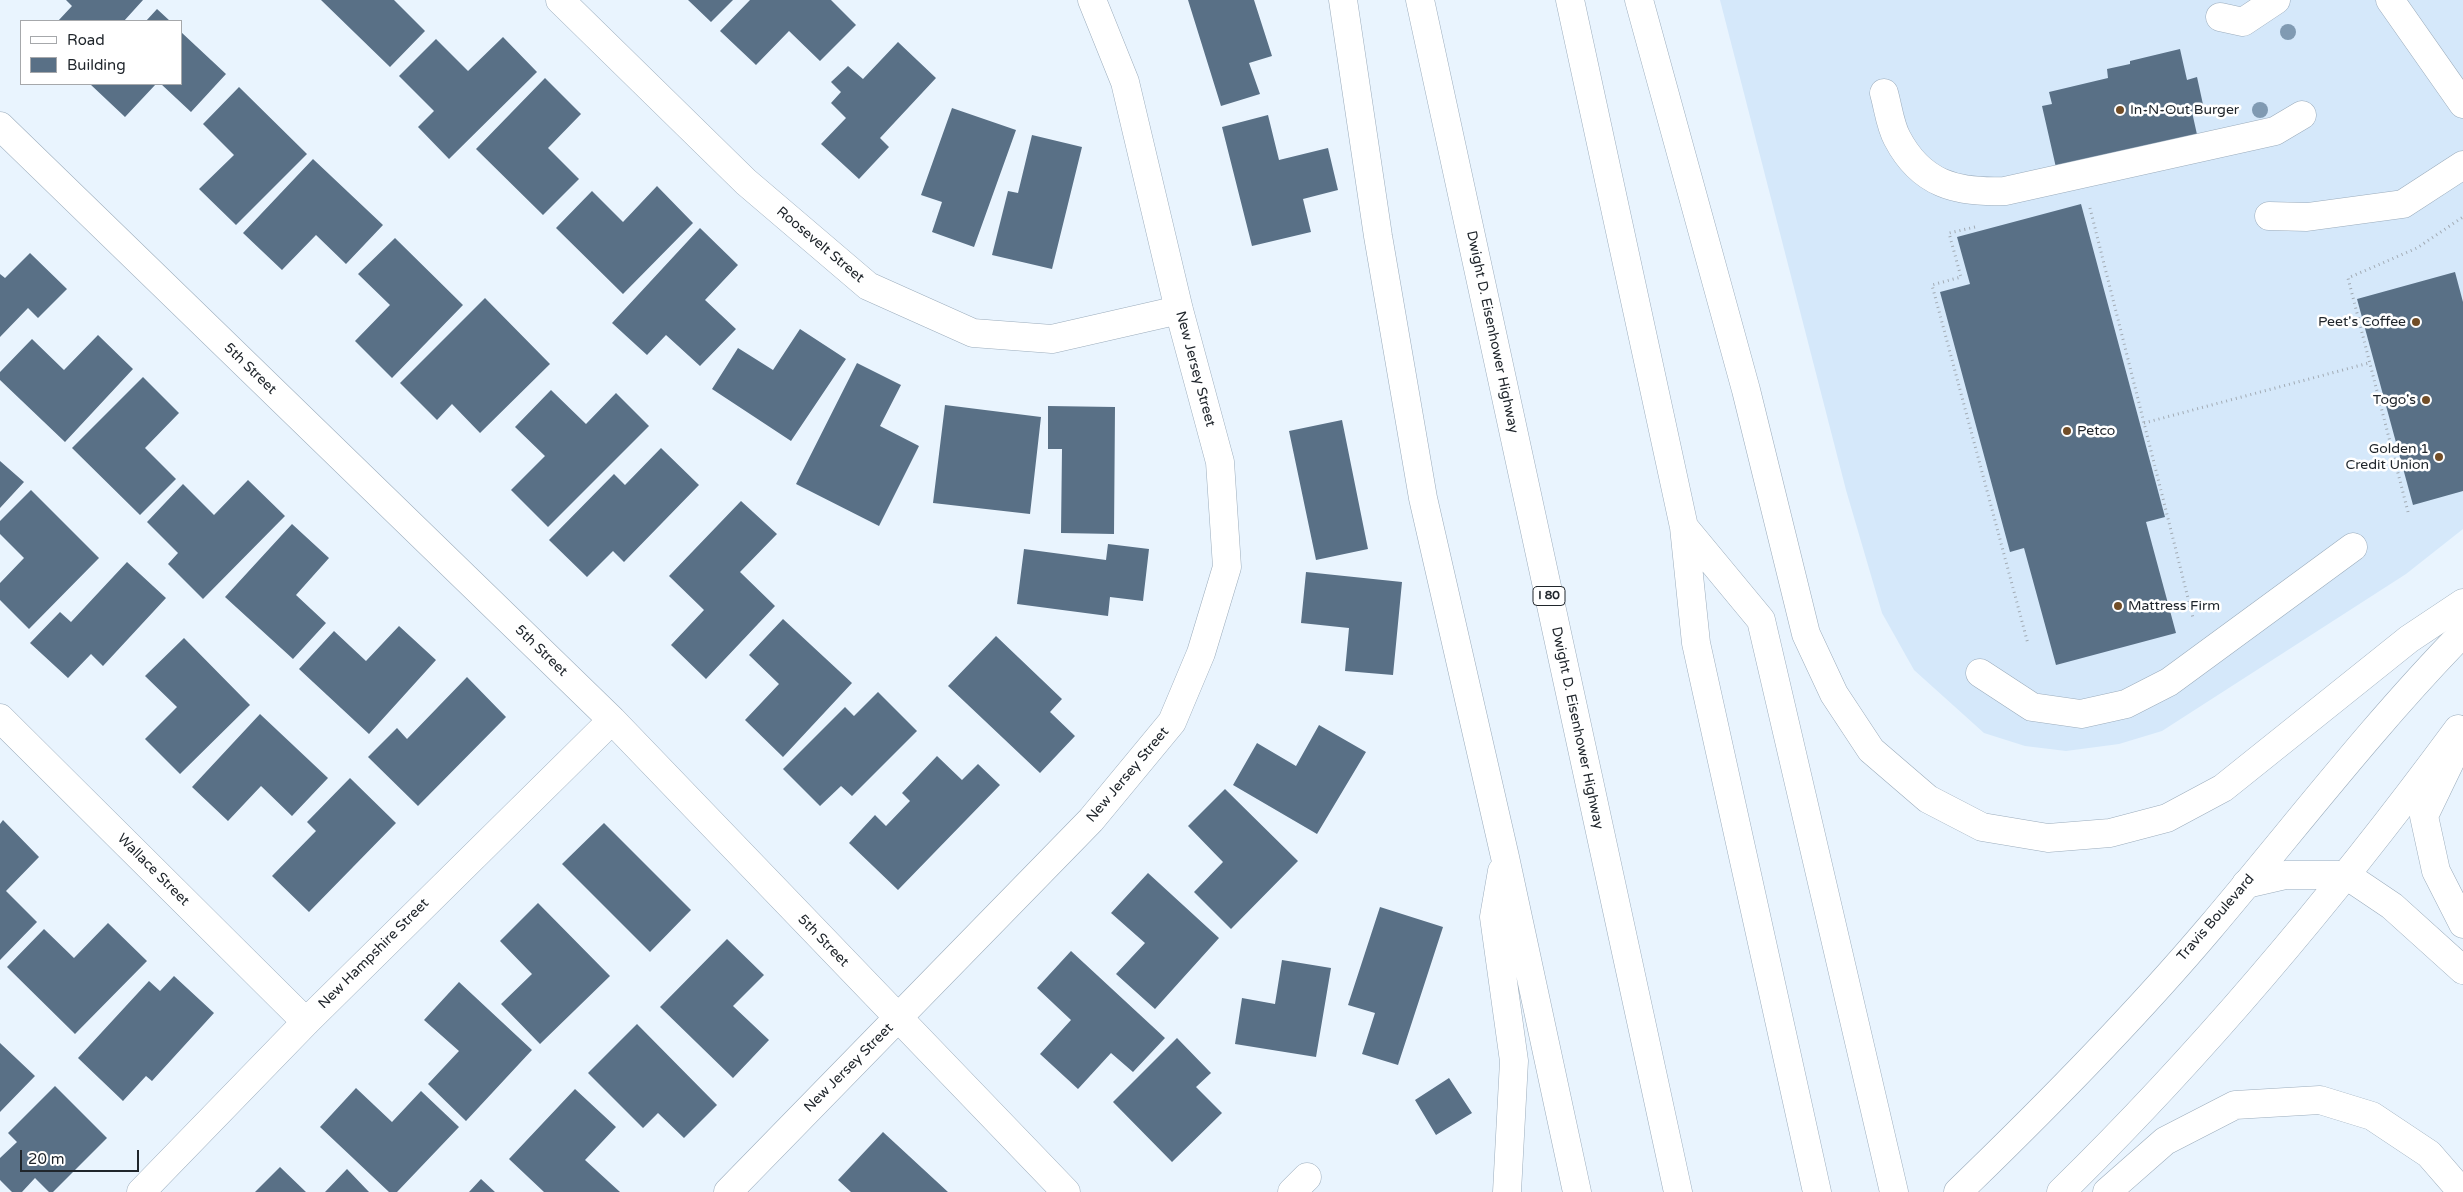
<!DOCTYPE html>
<html>
<head>
<meta charset="utf-8">
<style>
	body { margin:0 }
	#map { position:relative; width:2463px; height:1192px; overflow:hidden; background:#e9f4fe; font-family:"Varela Round",sans-serif }
	canvas { display:block }
	.legend { position:absolute; left:20px; top:20px; width:162px; height:65px; box-sizing:border-box; background:#fff; border:1px solid #a6a8ab; margin:0; padding:6px 9px; list-style:none; font-size:15px; color:#20262c }
	.legend li { display:flex; align-items:center; gap:10px; height:25px }
	.legend b { width:25px; border:1px solid #a6a8ab }
	.scale { position:absolute; left:20px; top:1150px; width:119px; height:22px; box-sizing:border-box; border:2px solid #20262c; border-top:0; padding-left:6px; font-size:15px; line-height:18px; white-space:nowrap; color:#20262c; -webkit-text-stroke:4px #fff; paint-order:stroke }
</style>
</head>
<body>
<div id="map">
<canvas width="2463" height="1192"></canvas>
<ul class="legend">
<li><b style="height:6px;background:#fff"></b>Road</li>
<li><b style="height:14px;background:#597086"></b>Building</li>
</ul>
<div class="scale">20 m</div>
</div>
<script>
const c = document.querySelector('canvas').getContext('2d');
c.lineJoin = 'round';
function paint(path, color) {
  c.fillStyle = color;
  c.fill(path, 'evenodd');
}
function strokePath(path, color, width, dash) {
  c.strokeStyle = color;
  c.lineWidth = width;
  c.lineCap = dash ? 'butt' : 'round';
  c.setLineDash(dash || []);
  c.stroke(path);
}
function label(font, color, halo, rows, align = 'center') {
  c.font = font + ' "Varela Round",sans-serif';
  c.lineWidth = 5;
  c.setLineDash([]);
  c.textBaseline = 'middle';
  c.strokeStyle = halo;
  c.fillStyle = color;
  for (const [text, x, y, turn = 0] of rows) {
    c.save();
    c.translate(x, y);
    c.rotate((+turn || 0) * Math.PI / 180);
    c.textAlign = isNaN(turn) ? turn : align;
    if (halo) c.strokeText(text, 0, 0);
    c.fillText(text, 0, 0);
    c.restore();
  }
}
paint(new Path2D(`
	M1720,0H2463V529L2406,574L2162,731L2119,744L2066,751L2025,746L1984,733L1914,670L1882,613L1846,490Z`), '#d5e8fa');
paint(new Path2D(`
	M66,0H143L124,21H58L72,6Z
	M321,0H394L425,31L390,67Z
	M688,0H733L711,22Z
	M750,0H831L856,25L820,61L789,31L756,65L720,31Z
	M1188,0H1254L1272,56L1249,63L1260,94L1221,106Z
	M157,9L170,21H146Z
	M181,32L226,74L191,112L161,84H181Z
	M503,37L537,72L449,159L418,127L434,111L399,76L436,39L468,71Z
	M898,42L936,78L880,138L889,147L859,179L821,144L846,118L831,103L841,92L831,82L848,66L863,79Z
	M2180,49L2187,80L2197,77L2204,109L2192,112L2198,139L2057,172L2042,106L2052,104L2049,92L2108,78L2107,69L2130,64V61Z
	M545,78L581,114L548,148L579,179L543,215L476,149Z
	M90,84H156L125,117Z
	M239,87L307,154L236,225L199,189L234,155L203,124Z
	M952,108L1016,130L974,247L932,232L942,202L921,195Z
	M1268,115L1279,160L1328,148L1338,190L1303,199L1311,232L1252,246L1222,127Z
	M1032,135L1082,147L1052,269L992,255L1008,191L1018,193Z
	M313,159L383,225L346,264L316,235L282,270L243,233Z
	M657,186L693,223L623,294L556,228L592,191L623,222Z
	M2081,204L2165,517L2146,522L2176,633L2056,665L2024,548L2010,552L1940,292L1970,284L1957,237Z
	M700,228L738,265L705,300L736,329L700,366L666,335L647,355L612,323Z
	M395,238L463,305L392,378L355,341L390,305L358,274Z
	M30,253L67,289L38,318L28,308L0,337V274L5,278Z
	M2455,272L2463,302V491L2413,505L2357,299Z
	M485,298L550,364L480,433L452,404L437,420L400,383Z
	M800,329L846,359L791,441L712,389L738,348L773,370Z
	M98,335L133,369L65,442L0,380V372L32,339L64,370Z
	M857,363L901,385L880,426L919,446L879,526L796,484Z
	M143,377L179,413L145,448L176,479L140,515L72,448Z
	M551,390L586,424L616,393L649,426L548,527L511,490L545,456L515,427Z
	M945,405L1041,417L1030,514L933,503Z
	M1048,406L1115,407L1114,534L1061,533L1062,449H1048Z
	M1342,420L1368,549L1316,560L1289,431Z
	M661,448L699,485L624,562L613,551L587,577L549,540L614,474L625,485Z
	M0,461L24,482L0,508Z
	M248,480L285,516L203,599L168,564L178,553L147,522L183,484L214,515Z
	M31,490L99,558L29,629L0,600V583L24,558L0,534V521Z
	M741,501L777,534L740,572L775,606L706,679L671,645L704,610L669,576Z
	M292,524L329,558L296,595L326,623L293,659L225,597Z
	M1108,544L1149,549L1143,601L1110,597L1108,616L1017,604L1024,549L1106,560Z
	M127,562L166,598L103,666L91,654L68,678L30,643L60,612L71,622Z
	M1306,572L1402,582L1393,675L1345,671L1349,628L1301,623Z
	M783,619L852,683L783,757L745,720L779,684L749,655Z
	M399,626L436,660L369,734L299,669L334,631L366,661Z
	M996,636L1062,699L1050,712L1075,736L1040,773L948,686Z
	M184,638L250,705L180,774L145,739L177,707L145,676Z
	M467,677L506,717L418,806L368,757L397,728L407,739Z
	M878,692L917,731L852,796L841,786L820,806L783,769L845,707L854,716Z
	M260,714L328,778L292,816L261,786L228,821L192,787Z
	M1319,725L1366,752L1317,834L1233,785L1257,743L1296,766Z
	M937,756L962,780L978,764L1000,785L898,890L849,843L875,815L886,826L910,801L902,793Z
	M350,778L396,823L309,912L272,876L316,831L307,822Z
	M1225,789L1298,861L1231,929L1194,892L1223,862L1188,826Z
	M3,820L39,857L6,891L37,922L0,960V824Z
	M604,823L691,910L650,952L562,864Z
	M1148,873L1219,938L1155,1009L1116,974L1145,943L1111,913Z
	M538,903L610,976L540,1044L501,1004L532,974L500,941Z
	M1380,907L1443,927L1398,1065L1362,1054L1375,1013L1348,1005Z
	M108,923L147,961L75,1034L7,967L44,929L74,958Z
	M727,939L764,975L733,1006L769,1040L733,1078L660,1007Z
	M1071,951L1165,1038L1133,1072L1111,1053L1078,1089L1040,1054L1071,1020L1037,988Z
	M1282,960L1331,968L1316,1057L1235,1044L1242,998L1275,1004Z
	M174,976L214,1013L152,1081L146,1076L123,1101L78,1058L149,981L160,991Z
	M459,982L532,1050L466,1121L428,1084L459,1051L424,1020Z
	M637,1024L717,1105L684,1138L658,1113L643,1128L588,1073Z
	M1177,1038L1211,1073L1196,1087L1222,1113L1172,1162L1113,1102Z
	M0,1043L35,1076L0,1112Z
	M1449,1078L1472,1113L1436,1135L1415,1100Z
	M55,1086L107,1138L53,1192H49L35,1178L22,1192H12L0,1180V1158L17,1142L8,1133Z
	M356,1088L392,1122L421,1091L459,1127L397,1192H389L320,1127Z
	M575,1089L616,1127L585,1160L620,1192H544L509,1159Z
	M883,1132L948,1192H851L838,1180Z
	M280,1167L306,1192H255Z
	M347,1169L369,1192H325Z
	M481,1179L495,1192H469Z`), '#597086');
const minor = new Path2D(`
	M560,0L746,182L868,286L973,333L1052,339L1179,310
	M2390,0L2463,104
	M2220,17L2243,22L2276,0
	M1884,93C1888,107 1890,125 1897,138C1921,184 1956,193 2005,191L2275,131L2302,115
	M0,126L612,720L1066,1192
	M2269,216L2307,217L2403,204L2463,165
	M1980,673L2032,707L2081,714L2126,704L2169,682L2353,547
	M0,718L306,1022
	M141,1192L306,1022L612,720
	M728,1192L1091,820L1172,722L1201,653L1227,567L1220,462L1179,310L1125,82L1092,0
	M1292,1192L1307,1177`);
const major = new Path2D(`
	M1958,1192C2045,1108 2131,1021 2209,929C2293,830 2372,726 2463,633
	M2061,1192C2207,1049 2337,893 2458,729`);
const highway = new Path2D(`
	M1343,0L1378,236L1423,498L1505,857L1577,1192
	M1420,0L1678,1192
	M1570,0L1684,527L1696,643L1817,1192
	M1639,0L1746,390L1806,634L1834,694L1871,750L1928,799L1982,827L2048,838L2110,833L2167,818L2223,788L2409,639L2463,603
	M1684,527L1761,620L1894,1192
	M2463,735L2424,816L2436,871L2463,924
	M1502,871L1494,917L1514,1061L1507,1192
	M2246,884L2285,875H2346L2392,906L2463,970
	M2107,1192L2165,1141L2235,1105L2320,1100L2372,1116L2429,1154L2462,1192`);
strokePath(minor, '#9bacbc', 29);
strokePath(major, '#9bacbc', 29);
strokePath(highway, '#9bacbc', 29);
strokePath(new Path2D(`
	M2090,208L2193,618
	M1975,227L1949,233L1961,277L1932,285L2028,644
	M2144,423L2369,363
	M2408,512L2348,278L2417,248L2463,217`), '#a2abb4', 3, [1, 4]);
strokePath(minor, '#fff', 28);
strokePath(major, '#fff', 28);
strokePath(highway, '#fff', 28);
c.fillStyle = '#809ab2';
for (const [x, y] of [
	[2288,32],
	[2260,110]
]) {
  c.beginPath();
  c.arc(x, y, 8, 0, 2 * Math.PI);
  c.fill();
}
for (const [x, y, r, color] of [
	[2120,110,5,"#714d27"],
	[2416,322,5,"#714d27"],
	[2426,400,5,"#714d27"],
	[2067,431,5,"#714d27"],
	[2439,457,5,"#714d27"],
	[2118,606,5,"#714d27"]
]) {
  const dot = new Path2D();
  dot.arc(x, y, r, 0, 2 * Math.PI);
  c.fillStyle = color;
  c.fill(dot);
  strokePath(dot, '#fff', 2);
}
for (const [x, y, w] of [
	[1549,596,32]
]) {
  const box = new Path2D();
  box.roundRect(x - w / 2, y - 9.5, w, 19, 4);
  c.fillStyle = '#fff';
  c.fill(box);
  strokePath(box, '#20262c', 1);
}
label('bold 12px', '#20262c', null, [
	["I 80",1549,596]
]);
label('14px', '#20262c', '#fff', [
	["In-N-Out Burger",2130,110],
	["Peet's Coffee",2406,322,"right"],
	["Togo's",2416,400,"right"],
	["Petco",2077,431],
	["Golden 1",2429,449,"right"],
	["Credit Union",2429,465,"right"],
	["Mattress Firm",2128,606]
], 'left');
label('14px', '#20262c', '#fff', [
	["Roosevelt Street",820,245,40],
	["Dwight D. Eisenhower Highway",1492,332,78],
	["5th Street",250,369,44],
	["New Jersey Street",1195,369,75],
	["5th Street",541,651,44],
	["Dwight D. Eisenhower Highway",1577,728,78],
	["New Jersey Street",1128,775,-50],
	["Wallace Street",153,870,45],
	["Travis Boulevard",2216,918,-49],
	["5th Street",823,941,46],
	["New Hampshire Street",374,954,-45],
	["New Jersey Street",849,1068,-45]
]);
</script>
</body>
</html>
